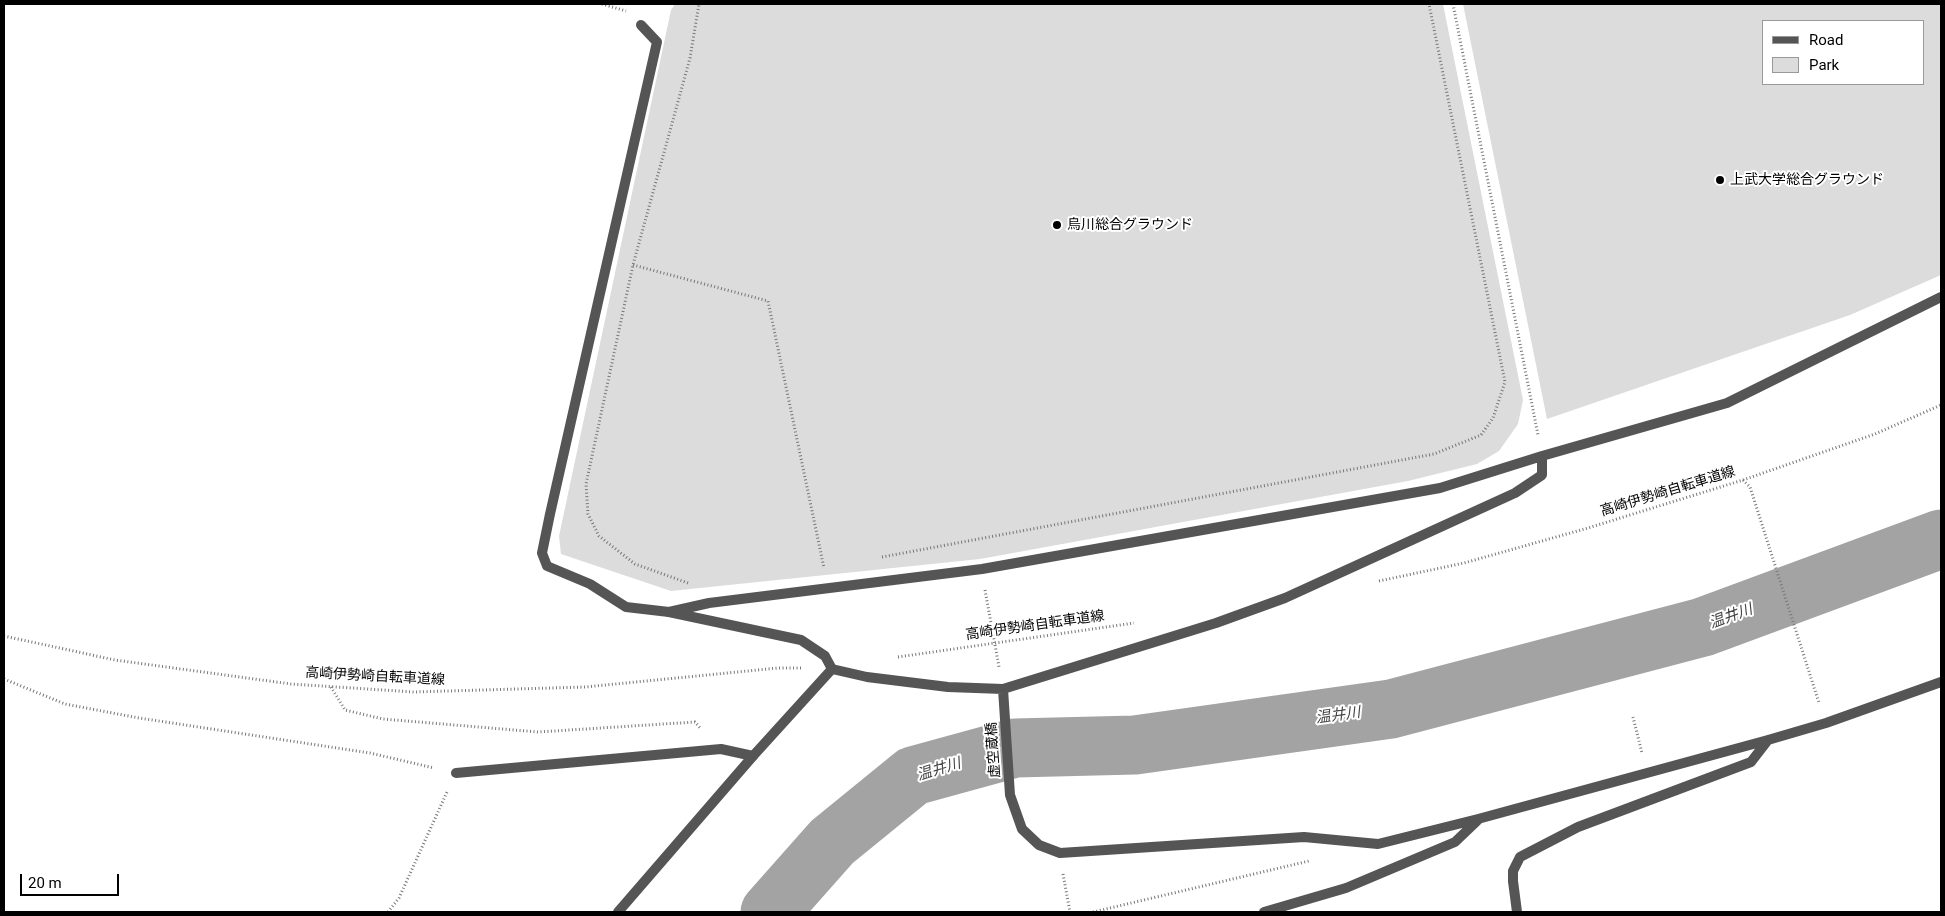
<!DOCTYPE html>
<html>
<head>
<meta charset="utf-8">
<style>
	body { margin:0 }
	#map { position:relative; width:1945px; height:916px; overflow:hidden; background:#fff; font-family:Roboto,sans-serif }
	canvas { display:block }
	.frame { position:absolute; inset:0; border:5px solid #000; pointer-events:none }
	.legend { position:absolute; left:1762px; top:20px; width:162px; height:65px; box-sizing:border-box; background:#fff; border:1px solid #999; margin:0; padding:6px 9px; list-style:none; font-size:15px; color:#000 }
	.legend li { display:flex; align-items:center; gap:10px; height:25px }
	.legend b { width:25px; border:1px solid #999 }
	.scale { position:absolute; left:20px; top:874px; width:99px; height:22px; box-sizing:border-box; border:2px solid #000; border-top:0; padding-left:6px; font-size:15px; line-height:18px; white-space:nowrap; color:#000; -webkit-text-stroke:4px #fff; paint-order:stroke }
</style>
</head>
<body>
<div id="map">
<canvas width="1945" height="916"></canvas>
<div class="frame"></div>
<ul class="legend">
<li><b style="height:6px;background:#555"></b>Road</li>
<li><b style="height:14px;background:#dcdcdc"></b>Park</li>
</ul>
<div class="scale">20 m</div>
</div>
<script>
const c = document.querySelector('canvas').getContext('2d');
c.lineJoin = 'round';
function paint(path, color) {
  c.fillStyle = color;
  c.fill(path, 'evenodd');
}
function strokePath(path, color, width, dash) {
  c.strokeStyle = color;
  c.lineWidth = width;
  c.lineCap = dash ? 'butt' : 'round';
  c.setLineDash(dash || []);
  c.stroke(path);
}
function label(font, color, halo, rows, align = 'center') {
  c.font = font + ' Roboto,"Noto Sans JP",sans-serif';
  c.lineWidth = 4;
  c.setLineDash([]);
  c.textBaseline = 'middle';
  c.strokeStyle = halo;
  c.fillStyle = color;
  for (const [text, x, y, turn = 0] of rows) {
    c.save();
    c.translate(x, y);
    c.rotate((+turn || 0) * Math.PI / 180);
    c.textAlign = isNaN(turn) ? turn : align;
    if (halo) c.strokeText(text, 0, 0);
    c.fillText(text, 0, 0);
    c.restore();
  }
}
paint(new Path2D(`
	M675,4H1443L1523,400L1518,424L1499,451L1477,464L1408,481L980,559L671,591L561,554L559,536L671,10Z
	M1463,4H1941V275L1850,315L1547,419ZM1764,21H1924V84H1764Z`), '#dcdcdc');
strokePath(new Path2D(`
	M770,912L832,842L913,776L1015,748L1135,745L1391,709L1703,627L1941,539`), '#a3a3a3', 59);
strokePath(new Path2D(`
	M602,4L626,11
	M1453,4L1538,435
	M633,265L768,301L824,568
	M1743,480L1750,487L1819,703
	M882,557L1434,454L1481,435L1493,418L1505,382L1429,4
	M1379,581L1464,563L1588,528L1743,480L1875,434L1941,405
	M688,583L635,564L599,536L588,514L586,484L633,265L690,58L699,4
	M985,590L999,667
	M4,636L115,660L291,684L414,692L585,687L778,668H802
	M898,657L1134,623
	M4,679L65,704L139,718L370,753L434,768
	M331,687L345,710L383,719L538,732L695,722L701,729
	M1633,717L1642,753
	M1063,874L1070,912
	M388,912L399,898L447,792
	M1093,912L1309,861`), '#777', 3, [1, 2.5]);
strokePath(new Path2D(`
	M641,25L657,42L550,514L542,553L547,566L590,584L626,607L669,612L709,603L982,569L1440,488L1542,456L1727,403L1941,297
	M832,669L867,677L948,687L1003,689L1216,623L1285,598L1515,493L1542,475V456
	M1003,689L1010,795L1022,829L1039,845L1060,853L1304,837L1378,844L1478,819L1768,740L1826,723L1941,682
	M456,773L721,749L753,756
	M1513,881V871L1520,857L1578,827L1751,762L1768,740
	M1264,912L1346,888L1455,842L1478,820`), '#555', 10);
strokePath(new Path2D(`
	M1513,881L1517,912
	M618,912L753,756L832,669L825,656L801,640L669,612`), '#555', 10);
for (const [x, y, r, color] of [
	[1720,180,5,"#000"],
	[1057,225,5,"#000"]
]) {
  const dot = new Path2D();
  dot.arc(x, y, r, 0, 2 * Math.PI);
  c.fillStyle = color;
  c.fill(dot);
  strokePath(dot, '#fff', 2);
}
label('14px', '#000', '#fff', [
	["上武大学総合グラウンド",1730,180],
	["烏川総合グラウンド",1067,225]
], 'left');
label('14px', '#000', '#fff', [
	["高崎伊勢崎自転車道線",1668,492,-17],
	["高崎伊勢崎自転車道線",1035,626,-8],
	["高崎伊勢崎自転車道線",375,677,3],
	["虚空蔵橋",994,750,-94]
]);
label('italic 15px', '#444', '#fff', [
	["温井川",1731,617,-20],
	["温井川",1338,716,-8],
	["温井川",939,770,-17]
]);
</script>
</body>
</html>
